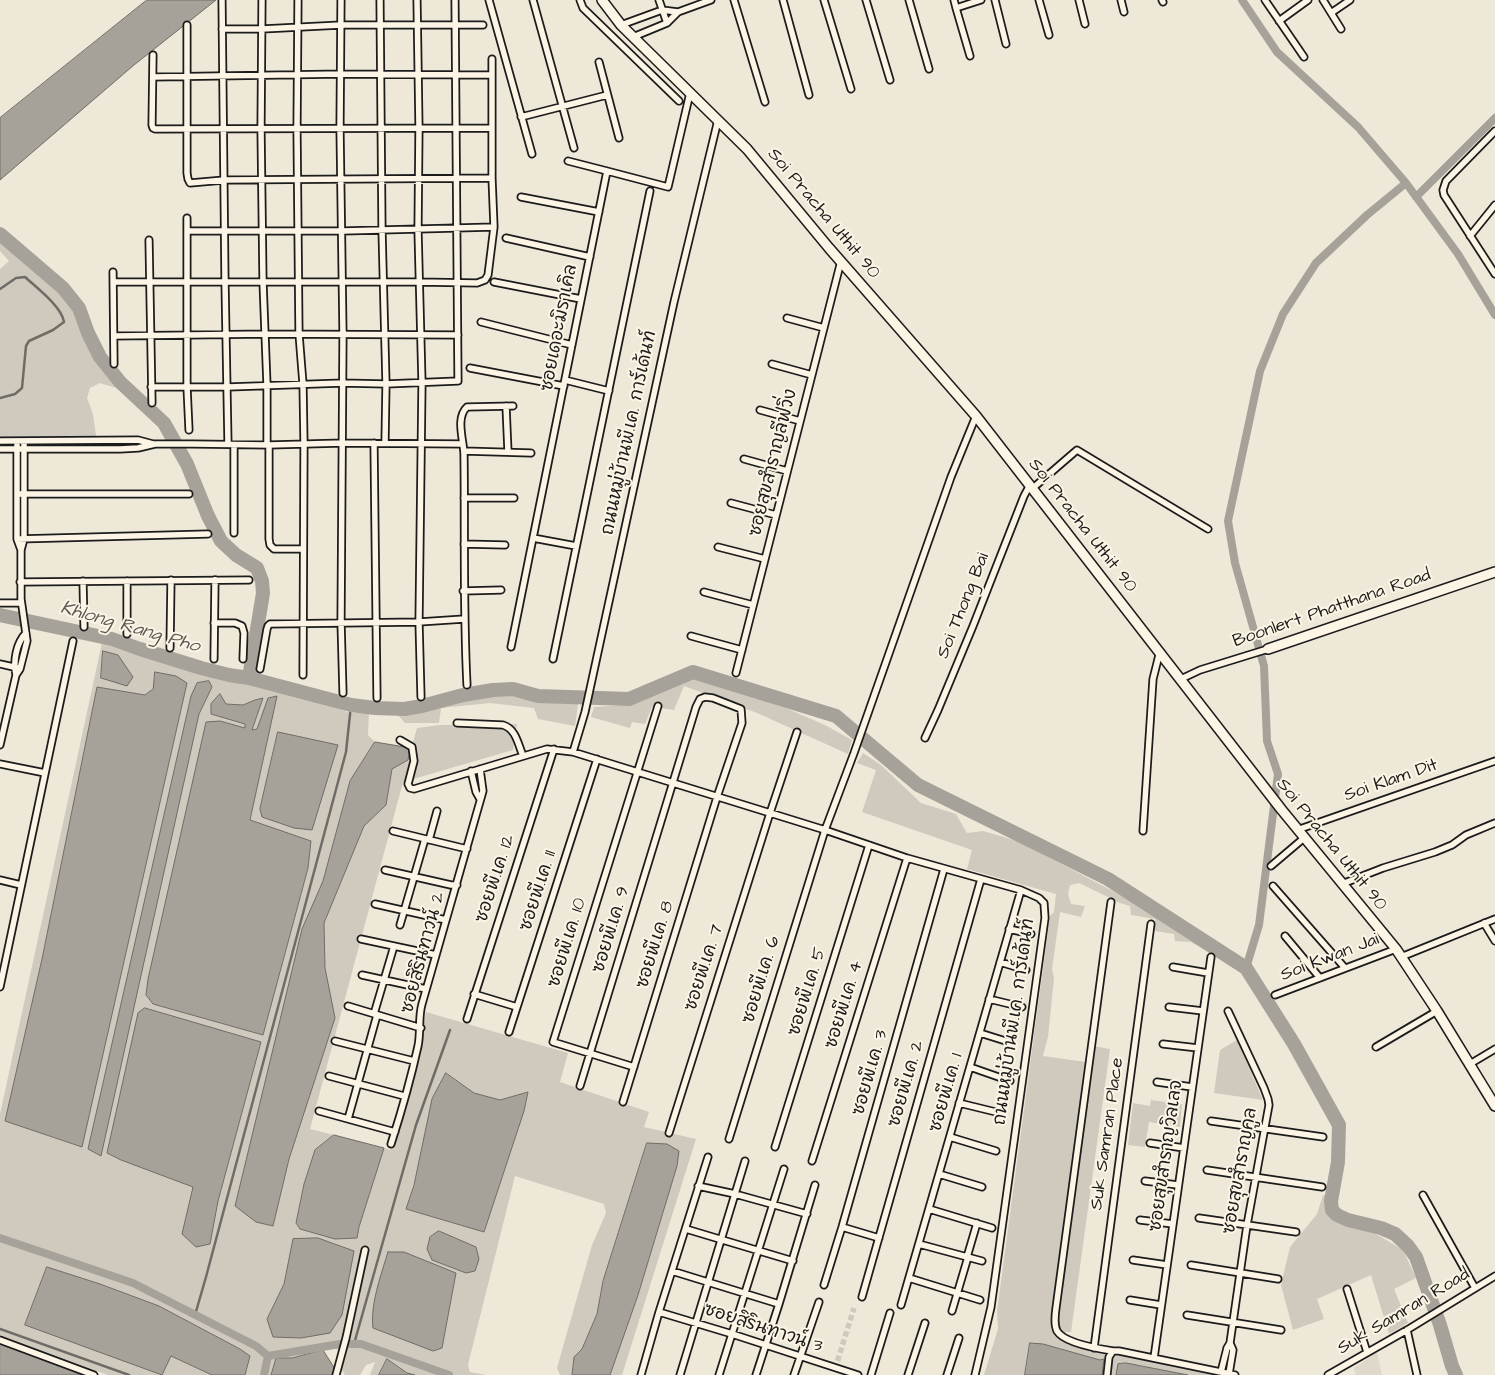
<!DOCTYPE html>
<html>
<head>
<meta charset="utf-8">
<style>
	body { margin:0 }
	canvas { display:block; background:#eee8d9 }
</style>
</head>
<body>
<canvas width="1495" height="1375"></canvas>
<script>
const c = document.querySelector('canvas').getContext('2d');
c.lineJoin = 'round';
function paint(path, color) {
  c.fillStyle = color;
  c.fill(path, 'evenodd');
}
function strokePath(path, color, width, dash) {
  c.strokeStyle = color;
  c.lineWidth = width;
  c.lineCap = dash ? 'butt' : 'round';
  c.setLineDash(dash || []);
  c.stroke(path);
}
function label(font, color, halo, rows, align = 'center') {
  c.font = font + ' "Architects Daughter","Playpen Sans Thai",sans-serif';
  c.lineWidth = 4;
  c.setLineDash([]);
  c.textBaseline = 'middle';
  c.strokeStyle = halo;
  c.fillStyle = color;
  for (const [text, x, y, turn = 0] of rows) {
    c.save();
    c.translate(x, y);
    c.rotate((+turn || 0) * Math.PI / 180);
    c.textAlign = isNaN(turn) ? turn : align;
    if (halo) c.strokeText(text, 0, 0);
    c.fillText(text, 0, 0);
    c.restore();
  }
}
paint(new Path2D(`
	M1377,1352L1382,1375H1356L1354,1368Z`), '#ded9cb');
paint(new Path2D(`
	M0,236L24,259L26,265L68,301L78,316L93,357L116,388L100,383L90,388L87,398L93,414L96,436L0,437V269L9,261L0,251Z
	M102,643L127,650L197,674L225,680L282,689L350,713L369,711L368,735L375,742L350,781L323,881L302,929L273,1225L289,1159L335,1018L325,968L324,923L364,826L386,805L392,769L408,760L417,728L440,725L517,724L513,750L403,782L310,1129L334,1135L315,1150L304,1184L296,1223L300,1229L335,1239L357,1237L359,1227L384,1148L391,1150L402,1123L426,1012L568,1053L560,1082L649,1112L644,1127L696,1139L622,1375H610L638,1295L677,1165L647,1143L603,1281L597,1314L582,1349L574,1357L572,1375H560L557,1368L592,1245L606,1213L604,1204L515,1176L468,1365L470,1372L486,1375H415L407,1373L387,1359L379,1375H370L375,1362L366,1365L360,1375H345L342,1370L338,1350L335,1348L314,1351L292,1358H276L271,1375H245L250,1356L240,1349L159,1306L100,1284L162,1375L171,1356L212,1375H108L0,1335V1114ZM155,672L187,683L81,1147L5,1121L42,959L97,687L145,695L153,689ZM212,687L199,714L88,1149L191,696ZM276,696L250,820L311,841L308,868L263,1035L153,1004L146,996L220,721L245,728L246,724L211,714L226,704L243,705L255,700L263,699L252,730H257L268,698ZM261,1042L218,1201L209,1244L193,1187L121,1160L107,1152ZM447,1073L474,1093L500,1101L528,1092L484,1232L406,1209ZM293,1239L301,1338L267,1319L284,1284Z
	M693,679L720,684L788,709L825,725L852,740L848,754L757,713L684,686L674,710L652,707L645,724L632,722L630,728L591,717L594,707L626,705L639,702L678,682Z
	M481,694H519L540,701L578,704L575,726L538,719L534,708L490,703L441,708L439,723H405L396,713L434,706Z
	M863,753L881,765L921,803L956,814L967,833L983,831L1017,841L1149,910L1233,967L1191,942L1175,941L1174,934L1155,931V919L1131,915L1130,906L1120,903L1079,883L1070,885L1068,894L1071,904L1085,906L1081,917L1060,912L1052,969L1054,978L1048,1037L1043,1056L1086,1062L1056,1278L1051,1329L1055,1337L1105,1353L1104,1359L1100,1360L1030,1343L1025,1375H984L998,1329L997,1311L1050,916L1054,912L1056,894L967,869L972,850L862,812L876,770L857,763Z
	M1237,1040L1263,1100L1214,1093L1220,1050Z
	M1094,1046L1110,1049L1071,1332H1063C1057,1326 1058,1319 1058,1311Z
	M1151,1100L1182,1104L1180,1127L1149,1122L1145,1147L1128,1145L1133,1103L1150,1106Z
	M1323,1195L1327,1196L1328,1208L1330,1215L1336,1220L1352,1228L1371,1231L1403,1250L1416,1278L1394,1289L1408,1323L1389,1334L1371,1275L1317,1299L1324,1319L1293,1330L1281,1285L1290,1247L1317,1214Z
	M1122,1355L1220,1375H1188L1126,1363L1118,1364L1116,1375H1109L1111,1362L1116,1356Z`), '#cfcabd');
const water = new Path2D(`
	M147,0H216L134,65L0,180V118Z
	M103,651L118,655L133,677L127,686L101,678Z
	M155,672L176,676L187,683L82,1147L5,1121L42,959L97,687L145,695L153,689Z
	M209,681L212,687L199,714L101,1156L88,1149L191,696L197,683Z
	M220,694L226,704L243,705L255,700L263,698L252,730L257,729L268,698L277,696L250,820L311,841L308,868L263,1035L153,1004L146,995L148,979L206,722L220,721L245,728V724L211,714V704Z
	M278,732L338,745L312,830L294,828L262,817L260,809Z
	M375,742L411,748L408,760L392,769L386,805L364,826L324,923L325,968L335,1018L289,1159L273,1226L256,1222L235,1206L302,929L323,881L350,781Z
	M145,1008L261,1042L218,1201L210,1244L196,1247L182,1234L193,1187L121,1160L107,1153L138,1013Z
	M446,1073L474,1093L500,1100L528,1092L524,1111L484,1232L406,1209L414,1185L432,1099Z
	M334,1135L384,1148L359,1227L357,1238L335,1239L300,1229L296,1223L304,1184L315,1150Z
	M647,1143L667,1144L679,1151L677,1166L638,1295L610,1375H572L574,1357L582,1349L597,1314L603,1281Z
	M439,1231L476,1247L479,1259L475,1271L466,1273L432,1260L427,1249L430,1237Z
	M318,1238L354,1251L342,1315L330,1333L301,1338L273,1337L267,1319L284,1284L293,1239Z
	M388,1252H404L456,1273L442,1348L433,1351L373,1328C370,1305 381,1275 388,1252Z
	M47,1267L100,1284L159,1306L240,1349L250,1356L245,1375H212L171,1356L162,1375L25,1325Z
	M1030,1343L1043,1344L1100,1360L1104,1359L1102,1375H1025Z
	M0,1344L84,1375H0Z
	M323,1350L335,1369L333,1375H271L276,1358H292Z
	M387,1359L407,1373L415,1375H379Z
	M1126,1363L1188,1375H1116L1118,1364Z`);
paint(water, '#a7a299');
strokePath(water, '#6f6c67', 1);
strokePath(new Path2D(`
	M0,289L16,278L25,277C37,288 62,307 64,322L53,330L29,341L26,346L22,388L15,394L0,398
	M195,1315L206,1277L346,752L351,705
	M0,1329L129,1375
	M354,1344L416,1125L450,1030`), '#6f6c67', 2.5);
strokePath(new Path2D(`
	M1242,0L1277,52L1358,127L1406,183L1458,254L1495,315
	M1416,197L1495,118
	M1246,968L1259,925L1278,774L1267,741L1264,666L1235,563L1228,521L1260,371L1283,314L1316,263L1367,215L1406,183
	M0,1238L133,1283L256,1346L268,1356L264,1375
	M268,1356L340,1344H361L449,1375`), '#a7a299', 8);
strokePath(new Path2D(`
	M0,234L63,288L79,308L88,333L100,357L120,382L164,423L187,464L208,516L221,541L236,555L257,568L262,581L263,593L249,678
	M0,615L112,639L140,649L201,668L229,675L249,678L351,705L375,708L404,709L422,706L463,695L493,690L513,689L538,696L629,699L693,672L836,716L918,785L1108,879L1246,968L1294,1044L1339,1125L1338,1162L1331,1201L1332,1210L1337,1215L1348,1220L1381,1228L1395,1234L1408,1246L1416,1257L1440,1325L1452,1366L1456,1375`), '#a7a299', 14);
strokePath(new Path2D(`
	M835,1369L854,1308`), '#cec9bd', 5.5, [5.5, 3]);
const street = new Path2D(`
	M222,0L225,282L228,444
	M262,0L261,129L263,282L267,385V445
	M298,0L297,129L299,334L303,384L304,444L303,675
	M341,0L340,128L343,334L341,622L343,693
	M380,0L382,230L386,384L385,443
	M417,0L419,128L418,230L422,383L419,622L421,697
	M489,0L532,154
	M533,0L574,148
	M580,0L583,8L679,101
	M659,0L667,23
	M734,0L765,102
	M783,0L809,95
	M824,0L851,89
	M866,0L890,80
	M909,0L929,69
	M954,0L956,8L981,0
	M995,0L1006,44
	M1039,0L1049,35
	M1079,0L1085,24
	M1121,0L1124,12
	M1162,0L1163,2
	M1265,0L1304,57
	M1323,0L1341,29
	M956,8L970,56
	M1331,13L1350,0
	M1279,21L1308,0
	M187,25V173L188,179L190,183L224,180L492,178
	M621,25L662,10L678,12
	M222,29H262L341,25H483
	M633,37L667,23L678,12L711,0
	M153,55L152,125L153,128L155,129L492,128
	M599,62L619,138
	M153,77L342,74L492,75
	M521,117L607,95
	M1495,131L1446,181L1443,190L1444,195L1495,274
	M568,161L607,171
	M521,197L599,212
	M187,218V387L189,430
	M187,231H343L494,227
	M1470,236L1495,205
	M506,238L590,257
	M149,240L152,403
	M113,272L114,364
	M113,282H419L477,283L485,280L488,275L494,227L492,178V59
	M494,282L581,299
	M787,318L824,328
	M481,322L572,345
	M114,336L266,334L458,335
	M772,364L812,375
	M470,368L564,386
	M565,380L609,391
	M151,387H228L343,383L386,384L458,381L455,0
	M506,406L508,452
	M760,410L800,421
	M0,441L138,440L153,444
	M374,443L377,698
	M17,445V539L21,550
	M269,445V539L270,545L274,549H302
	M0,449H120L138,448L155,444H193L269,445L343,443L463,444
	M464,451L531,453
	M744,459L787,471
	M1033,488L1077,450L1208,529
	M17,494H189
	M464,498H514
	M731,503L776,515
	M234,533V445
	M533,538L576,546
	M17,539L208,534
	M464,544L505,545
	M718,547L765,559
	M83,581L84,627
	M127,581V634
	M20,582L249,580
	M463,591L501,590
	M704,592L753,605
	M0,603H21
	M214,623H235L242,626L244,633L243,659
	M691,636L742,650
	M511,647L607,171L668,187L690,93
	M170,648L171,580
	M214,659L215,580
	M553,659L650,191
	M0,664L18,668
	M260,669L267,629L268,626L270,624L419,622L464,619
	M736,673L841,261
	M16,675C13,662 16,643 26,633
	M1181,679L1200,670L1268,649
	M467,685C463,608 465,532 464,455C464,441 455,418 467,407L513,406
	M457,723L503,725C516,729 518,744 523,756
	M925,738L938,710L973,626L1024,496L1030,485
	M400,740L412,747L414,761L408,784L410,788L414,789L547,749L573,752L825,830L907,858L1021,890L1039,898L1044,903L1045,918L991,1307L975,1375
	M0,745L16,675L20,669L27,641L21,599V550L24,539V441
	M573,752L585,712L674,302L718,120
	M0,764L45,773
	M471,771L476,792L480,799
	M1297,830L1495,761
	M393,831L467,849
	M1143,831L1153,679L1160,651
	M429,840L437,811
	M1271,866L1304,838
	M385,870L451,885H457
	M0,880L21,885
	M1342,884L1383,868L1435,852L1452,845L1466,835L1495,823
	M1273,886L1345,968
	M1111,902L1056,1308C1055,1315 1054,1325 1057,1331C1064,1343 1100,1349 1113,1351
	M375,904L446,920
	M1484,923L1495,941
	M400,925L425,839
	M1009,929L1031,934
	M1285,936L1320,978
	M361,939L436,955
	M1401,957L1495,919
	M1000,962L1026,970
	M1173,967L1208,973
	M362,975L426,989
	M0,987L73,641
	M474,994L517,1007
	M1275,995L1396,949
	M989,999L1022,1007
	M348,1006L421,1028
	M1169,1007L1203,1011
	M1228,1011L1264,1088L1268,1099L1269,1105L1247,1225L1230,1343
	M374,1014L394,946
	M467,1019L554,749
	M509,1032L597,759
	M980,1033L1012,1043
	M335,1041L414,1061
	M1163,1044L1198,1048
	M1376,1047L1437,1011
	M1470,1064L1495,1049
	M634,1067L553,1042L658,706
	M970,1067L1010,1081
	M329,1076L404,1096
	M1157,1082L1192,1087
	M580,1086L696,707L700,699L705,697L713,698L741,709L742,723L717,797L623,1102
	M959,1103L1000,1113
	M319,1111L395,1132
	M348,1119L377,1015
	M1211,1121L1323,1137
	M669,1133L770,813L797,732
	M950,1137L996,1151
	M729,1139L825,830L854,753L951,477L976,416
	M1150,1143L1184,1148
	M391,1144C401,1113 411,1078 418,1046C421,1032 418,1018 422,1004L483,791L480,769
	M775,1147L869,845
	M812,1161L907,858
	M1207,1170L1322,1187
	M939,1174L982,1187
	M1145,1181L1178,1185
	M698,1186L735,1194L807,1214
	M1423,1195L1475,1288
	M929,1209L992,1228
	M1199,1218L1296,1232
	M1140,1220L1173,1224
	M842,1227L879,1238
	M686,1229L793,1261
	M919,1244L982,1261
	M967,1257L977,1223
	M1133,1260L1167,1265
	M1191,1265L1278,1279
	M672,1271L779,1304
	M909,1278L980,1300
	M824,1285L842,1227L944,869
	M1347,1289L1367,1352
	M862,1297L981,879
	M1130,1300L1161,1305
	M901,1305L1021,890
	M952,1311L968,1257
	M659,1312L732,1334L858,1375
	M1187,1315L1281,1330
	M1407,1330L1417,1375
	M0,1340L94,1375
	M1094,1348L1151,924
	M1154,1358L1211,957
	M1221,1372L1227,1348L1230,1343L1233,1350L1229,1374
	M336,1375L346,1338L365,1250
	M641,1375L659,1312L708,1157
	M680,1375L745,1161
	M719,1375L784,1169
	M756,1375L779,1304L815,1185
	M794,1375L819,1302
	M871,1375L890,1313
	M908,1375L925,1323
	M947,1375L959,1338
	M1107,1375L1109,1357L1113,1351H1119L1235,1375
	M1328,1375L1407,1330L1495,1276`);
const secondary = new Path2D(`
	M602,0L621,25L747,149L829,248L976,416L1281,809L1396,949L1437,1011L1495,1106
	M1268,649L1495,572`);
strokePath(street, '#1c1c1c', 9);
strokePath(secondary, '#1c1c1c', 12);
strokePath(street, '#fcf5e5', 5.5);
strokePath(secondary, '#fcf5e5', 9);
label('18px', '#1c1c1c', '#fcf5e5', [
	["Soi Pracha Uthit 90",823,214,50],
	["ซอยเดอะมิราเคิล",560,328,-79],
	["ถนนหมู่บ้านพี.เค. การ์เด้นท์",630,433,-78],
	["ซอยสุขสำราญลีฟวิ่ง",774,463,-76],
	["Soi Pracha Uthit 90",1082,526,52],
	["Soi Thong Bai",964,606,-68],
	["Boonlert Phatthana Road",1332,609,-19],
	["Soi Klam Dit",1391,781,-19],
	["Soi Pracha Uthit 90",1331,845,51],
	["ซอยพี.เค. 12",496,879,-72],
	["ซอยพี.เค. 11",539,891,-72],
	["ซอยพี.เค. 9",612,930,-73],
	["ซอยพี.เค. 10",568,943,-73],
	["ซอยพี.เค. 8",656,945,-73],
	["ซอยสิรินทาวน์ 2",424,953,-75],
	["Soi Kwan Jai",1330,958,-21],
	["ซอยพี.เค. 7",705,968,-72],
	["ซอยพี.เค. 6",762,980,-73],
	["ซอยพี.เค. 5",808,992,-73],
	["ซอยพี.เค. 4",845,1005,-73],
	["ถนนหมู่บ้านพี.เค. การ์เด้นท์",1015,1022,-82],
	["ซอยพี.เค. 3",871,1073,-74],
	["ซอยพี.เค. 2",907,1084,-74],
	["ซอยพี.เค. 1",947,1093,-74],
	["Suk Samran Place",1108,1134,-82],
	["ซอยสุขสำราญวิลเลจ",1167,1156,-82],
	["ซอยสุขสำราญคูล",1241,1171,-80],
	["Suk Samran Road",1404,1312,-31],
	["ซอยสิรินทาวน์ 3",763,1329,18]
]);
label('italic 19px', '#5b5854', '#fcf5e5', [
	["Khlong Rang Pho",130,628,16]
]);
</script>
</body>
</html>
